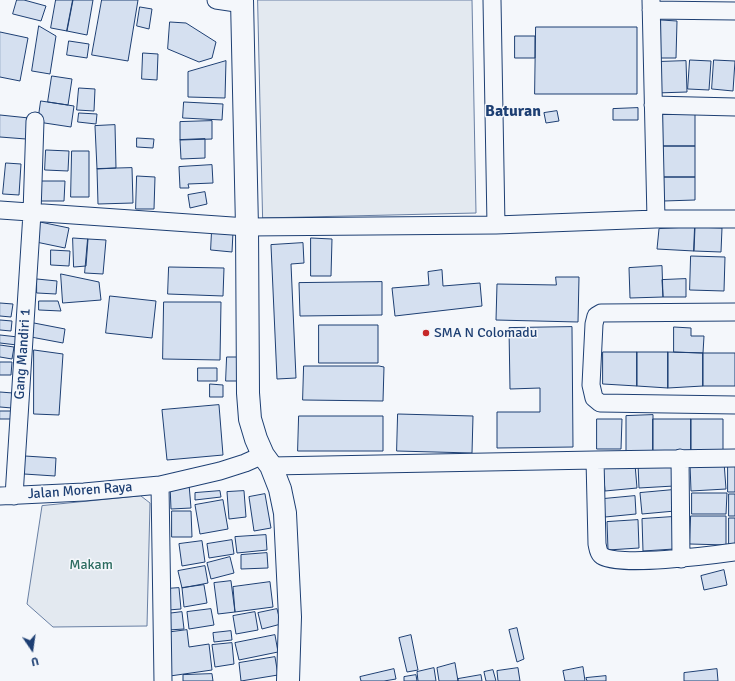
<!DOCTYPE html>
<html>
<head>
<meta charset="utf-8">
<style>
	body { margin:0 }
	#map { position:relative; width:735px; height:681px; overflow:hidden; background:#f4f7fb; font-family:Signika,sans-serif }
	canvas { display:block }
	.north { position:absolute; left:12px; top:629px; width:40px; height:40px; -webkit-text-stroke:3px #f4f7fb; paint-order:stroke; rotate:167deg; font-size:11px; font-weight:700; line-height:16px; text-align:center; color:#1d3f73 }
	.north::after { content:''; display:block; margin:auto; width:14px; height:18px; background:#1d3f73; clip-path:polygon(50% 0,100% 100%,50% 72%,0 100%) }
</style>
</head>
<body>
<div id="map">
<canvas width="735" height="681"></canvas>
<div class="north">U</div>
</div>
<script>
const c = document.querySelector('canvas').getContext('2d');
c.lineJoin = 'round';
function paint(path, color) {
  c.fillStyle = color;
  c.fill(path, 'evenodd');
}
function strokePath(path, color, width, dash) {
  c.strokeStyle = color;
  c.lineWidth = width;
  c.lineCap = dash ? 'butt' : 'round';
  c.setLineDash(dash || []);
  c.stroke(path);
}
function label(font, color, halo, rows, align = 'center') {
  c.font = font + ' Signika,sans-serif';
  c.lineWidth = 3;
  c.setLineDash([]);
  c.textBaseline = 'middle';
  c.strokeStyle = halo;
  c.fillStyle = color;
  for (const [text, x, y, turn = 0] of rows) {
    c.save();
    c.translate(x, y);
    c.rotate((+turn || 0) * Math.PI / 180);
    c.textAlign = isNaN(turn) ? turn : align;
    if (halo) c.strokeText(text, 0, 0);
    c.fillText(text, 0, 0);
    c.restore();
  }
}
const green = new Path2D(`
	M258,0H472L476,213L263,218Z
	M141,496L150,503L147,626L53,627L27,604L42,506Z`);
paint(green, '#e3e9f0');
strokePath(green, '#687fa3', 1);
const building = new Path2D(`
	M17,0H24L46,6L41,21L13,14Z
	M56,0H73L67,31L51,28Z
	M73,0H93L87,35L67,31Z
	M102,0H138L128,61L92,55Z
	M140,7L152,9L149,29L137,26Z
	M661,20L677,21L676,58H661Z
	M170,22L186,23L216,42L212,58L199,62L168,49Z
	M39,26L56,36L50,74L32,71Z
	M536,27H637V94H535Z
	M0,32L28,38L20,81L0,77Z
	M515,36H535V58H515Z
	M69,41L89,44L87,58L67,55Z
	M143,53L158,54L157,80L142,79Z
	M690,60L711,61L709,90L688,89Z
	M714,60L735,61L733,91L712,89Z
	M226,61L225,98L188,97V72Z
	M686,61L687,92L656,93V62Z
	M52,76L72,79L68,105L48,102Z
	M79,88L95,89L94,111L77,110Z
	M41,101L74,106L71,127L38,122Z
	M184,102L223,104L222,120L183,118Z
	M638,108V120H613V109Z
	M557,111L559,121L546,123L544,113Z
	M79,113L97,114L96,124L78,122Z
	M663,114H695V146H663Z
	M0,115L29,118L26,139L0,137Z
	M212,121V139L180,140V122Z
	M115,125L116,168L97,169L95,126Z
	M137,138L154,139L153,148L137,147Z
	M205,139V158L181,159L180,140Z
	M663,146H695V177H664Z
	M46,150L69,151L68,171L45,170Z
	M72,151H89V197H71Z
	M6,163L21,164L19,195L3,194Z
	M212,165L213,183L188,184L189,188H180L179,167Z
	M132,168L133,203L98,204L97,169Z
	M137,176L155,177L154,209H136Z
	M664,177H695V200L664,201Z
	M40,181H65L64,201H39Z
	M205,192L207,204L190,208L188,195Z
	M40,222L69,228L65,248L36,242Z
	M695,227L694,251L657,249L659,229Z
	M695,227L722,228L721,252L694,251Z
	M212,230L233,232L232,252L211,250Z
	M73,238L88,239L86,266L74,267Z
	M311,238L332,239L331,276H311Z
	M88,239L106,240L103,274L85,273Z
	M303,243L304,263L291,264L296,378L277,379L271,245Z
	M51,250L70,251L69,266L51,265Z
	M691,256L725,257L724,291L690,290Z
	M662,266L663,297L630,298L629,268Z
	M169,267L224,268L223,296L168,294Z
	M442,270L443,286L480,283L482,306L395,316L392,288L429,285L428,272Z
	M61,274L99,282L101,300L63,303Z
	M556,277H579L578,322L496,320L497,284L556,285Z
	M37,279L57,281L56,294L37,293Z
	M686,279V297H663L662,280Z
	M382,282V315L300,316L299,283Z
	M110,296L156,301L152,338L106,333Z
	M39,301H58L61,311L39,310Z
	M164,302H221L220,360L163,359Z
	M0,303L13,304L11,317L0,316Z
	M0,320L12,321L11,331L0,330Z
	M34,323L65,329L63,343L31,337Z
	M319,325H378V363H319Z
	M572,327L573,447L497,448V412H540V388L510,389L509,328Z
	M674,327L691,328V336H704L703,353L674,352Z
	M0,335L18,337L17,345L0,343Z
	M0,345L14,347L12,359L0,357Z
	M34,350L63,354L59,415L34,414Z
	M603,352H637V386L603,384Z
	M637,352H668V388L637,386Z
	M668,352L703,353V386L668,388Z
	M703,353H735V386H703Z
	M227,357H237V381H226Z
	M0,362H12L11,375H0Z
	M304,366H379L384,367L383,401L303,400Z
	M198,368H217V381H198Z
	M210,384L223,385V397H210Z
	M0,392L13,393L12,408L0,407Z
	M219,405L223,455L167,460L162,410Z
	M0,411H11V419H0Z
	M398,414L473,416L472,453L397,451Z
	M653,415V456H626V416Z
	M299,416H383V451H298Z
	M597,419H622L621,449H597Z
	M653,419H691V455L653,456Z
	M691,419H723V452H691Z
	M25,456L56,458L55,476L24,474Z
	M673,461L674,486L639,488L638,463Z
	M724,462L726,489L691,491L690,464Z
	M728,463H735V492H728Z
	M635,464L637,488L605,491L603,467Z
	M189,484L191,508L171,509L170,485Z
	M673,490L675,511L642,514L640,493Z
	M220,491L221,497L195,500V493Z
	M244,491L246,517L229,519L227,492Z
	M692,493H727L726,514H692Z
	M265,494L271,528L254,531L249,497Z
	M729,494H735V516H729Z
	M635,496L636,514L605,517L603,499Z
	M223,500L228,529L200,534L195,505Z
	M172,511H191L192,537H172Z
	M691,516H726V545L690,544Z
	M672,517L674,549L643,551L642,519Z
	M729,518H735V545H729Z
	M638,520L639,548L608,550L607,522Z
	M266,535L267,550L237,553L235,537Z
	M232,540L234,554L209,558L207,544Z
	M202,541L205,562L182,566L179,544Z
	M267,553L268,568L241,569V555Z
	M230,557L234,573L211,579L207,563Z
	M205,566L208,583L182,588L178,571Z
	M724,570L727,585L704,590L701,576Z
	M231,581L235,612L218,614L214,583Z
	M270,582L273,607L235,612L233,587Z
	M204,585L207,603L184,607L182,588Z
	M179,588L181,609L168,610L165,589Z
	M211,609L214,625L189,629L187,612Z
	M277,609L281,624L262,629L258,613Z
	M182,612L184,629L168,630L166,614Z
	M255,612L258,630L236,634L233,616Z
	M517,628L524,659L517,662L509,630Z
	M187,630L189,647L209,644L212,670L170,676L164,633Z
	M231,631L232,640L214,642L213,633Z
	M275,635L278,652L239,660L235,643Z
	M411,635L418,670L407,672L399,638Z
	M232,643L234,664L215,667L212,645Z
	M275,657L278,675L241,681L239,663Z
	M455,663L458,681H439L437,668Z
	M583,667L585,681H565L563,671Z
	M434,668L436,681H418L417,672Z
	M518,668L520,681H498L497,671Z
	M394,669L396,679L384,681H361L360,677Z
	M717,669L718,681H684V673Z
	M493,670L496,681H486L484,672Z
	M212,674L213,681H183V675Z
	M416,675L417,681H404V677Z
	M481,675L482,681H458V679Z
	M606,676V681H587L586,678Z`);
paint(building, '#d5e0f0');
strokePath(building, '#1d3f73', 1);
const street = new Path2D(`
	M216,0L243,4
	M492,0L496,225
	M651,0L656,219H735
	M651,10L735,11
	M653,105L735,107
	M0,210L247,227L496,225L656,219
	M735,312L601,313L596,316L594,324L591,385L594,398L600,403L735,405
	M680,458L681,559
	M735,458L595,460L597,544C598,548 598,552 601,555C614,568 714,555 735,552
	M271,466L595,460
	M160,485L163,681
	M0,496L84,492L160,485L220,471L245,463L263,455
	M14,496L32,213L35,121`);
const secondary = new Path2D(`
	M242,0L247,227L248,393L250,419L256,439L263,455L271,466L280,489L285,513L290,617L288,681`);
strokePath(street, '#1d3f73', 19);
strokePath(secondary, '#1d3f73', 24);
strokePath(street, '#f4f7fb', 17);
strokePath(secondary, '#f4f7fb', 22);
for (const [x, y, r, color] of [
	[426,333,4,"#c62828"]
]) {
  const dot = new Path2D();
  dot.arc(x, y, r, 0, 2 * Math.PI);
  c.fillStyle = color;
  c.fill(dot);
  strokePath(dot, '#f4f7fb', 1.5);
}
label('14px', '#1d3f73', '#f4f7fb', [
	["SMA N Colomadu",434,333]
], 'left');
label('14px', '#1d3f73', '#f4f7fb', [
	["Gang Mandiri 1",23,354,-86],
	["Jalan Moren Raya",80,491,-4]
]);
label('14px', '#2c6c60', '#f4f7fb', [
	["Makam",91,565]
]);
label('bold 16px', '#1d3f73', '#f4f7fb', [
	["Baturan",513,112]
]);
</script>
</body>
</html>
